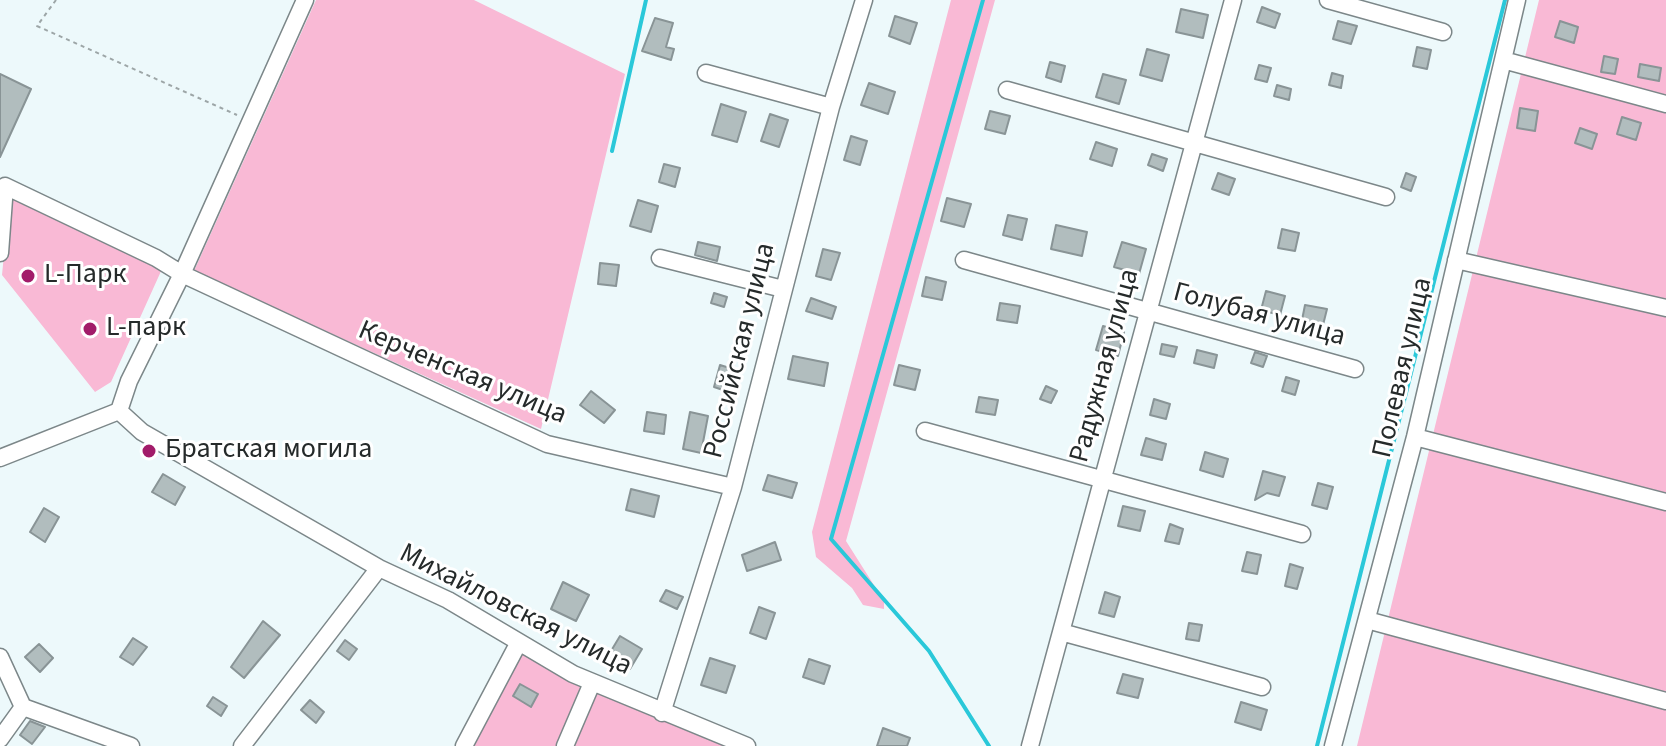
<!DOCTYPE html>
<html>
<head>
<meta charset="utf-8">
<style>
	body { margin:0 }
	canvas { display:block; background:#edf9fb }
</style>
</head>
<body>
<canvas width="1666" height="746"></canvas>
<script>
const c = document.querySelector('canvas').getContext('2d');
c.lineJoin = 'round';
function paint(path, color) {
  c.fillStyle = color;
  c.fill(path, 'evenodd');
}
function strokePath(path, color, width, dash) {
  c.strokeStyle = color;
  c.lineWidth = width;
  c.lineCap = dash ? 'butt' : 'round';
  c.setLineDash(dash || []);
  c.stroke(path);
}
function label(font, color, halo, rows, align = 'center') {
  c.font = font + ' "Source Sans 3",sans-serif';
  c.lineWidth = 6;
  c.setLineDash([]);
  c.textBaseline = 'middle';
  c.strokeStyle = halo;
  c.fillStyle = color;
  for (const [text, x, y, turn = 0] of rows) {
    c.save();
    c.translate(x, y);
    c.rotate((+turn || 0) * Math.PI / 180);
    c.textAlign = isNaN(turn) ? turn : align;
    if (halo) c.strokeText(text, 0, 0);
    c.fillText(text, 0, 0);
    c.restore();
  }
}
paint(new Path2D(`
	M316,0H474L625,74L541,429L194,271Z
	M951,0H995L846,541L884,601V609L863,605L852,588L816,557L812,532Z
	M1539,0H1666V746H1357Z
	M10,194L162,269L111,382L95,392L2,275Z
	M521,649L573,681L726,746H469Z`), '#f9b9d5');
strokePath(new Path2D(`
	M983,0L831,539L929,651L989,746
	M612,151L646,0
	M1317,746L1505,0`), '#2ac8d9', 4);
const building = new Path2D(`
	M1262,7L1280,14L1275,28L1257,22Z
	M1181,9L1208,15L1203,38L1176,32Z
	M895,16L917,23L910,44L889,36Z
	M655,18L673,23L666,47L674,49L671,60L642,51Z
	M1338,21L1357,26L1351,44L1333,39Z
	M1560,21L1578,27L1574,43L1555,37Z
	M1417,47L1431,50L1427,69L1413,66Z
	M1147,49L1169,55L1162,81L1140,75Z
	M1604,56L1618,59L1615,74L1601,72Z
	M1050,62L1065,66L1061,82L1046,77Z
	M1640,64L1661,68L1659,81L1638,77Z
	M1259,65L1271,68L1267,82L1255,79Z
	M1332,73L1343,76L1341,88L1329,85Z
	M0,74L31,89L0,157Z
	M1103,74L1126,80L1119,104L1096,97Z
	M869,83L895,92L888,114L861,105Z
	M1277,85L1291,89L1289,100L1274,96Z
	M721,104L746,112L737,142L712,135Z
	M1520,108L1538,111L1535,131L1517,128Z
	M990,111L1010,116L1005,134L985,129Z
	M770,114L788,120L779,147L761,141Z
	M1622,117L1641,123L1636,140L1617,134Z
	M1580,128L1597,134L1592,149L1575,143Z
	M851,136L867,141L860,165L844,160Z
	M1096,142L1117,149L1112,166L1090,159Z
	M1152,154L1167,159L1163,171L1148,165Z
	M664,164L680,168L675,187L659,182Z
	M1218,173L1235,179L1229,195L1212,189Z
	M1406,173L1416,177L1411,191L1401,187Z
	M947,198L971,204L964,227L941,221Z
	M638,200L658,206L651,232L630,226Z
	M1008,215L1027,219L1022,240L1003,235Z
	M1056,225L1087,232L1082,256L1051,249Z
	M1282,229L1299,233L1295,251L1278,248Z
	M698,242L720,247L717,261L695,255Z
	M1122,242L1146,249L1139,274L1114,267Z
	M823,249L840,253L831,280L816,276Z
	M600,263L619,265L616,286L598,284Z
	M926,277L946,282L942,300L922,296Z
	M1266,291L1285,296L1280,315L1261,310Z
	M714,293L727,297L724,307L711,303Z
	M811,298L836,307L832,319L806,311Z
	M1000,303L1020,306L1017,323L997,320Z
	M1305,305L1327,309L1323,325L1302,320Z
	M1103,326L1124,332L1118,356L1096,350Z
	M1162,344L1177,347L1174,357L1160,354Z
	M1197,350L1217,355L1214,368L1194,363Z
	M1255,352L1267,356L1263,367L1251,363Z
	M793,356L828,363L824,386L788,379Z
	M720,365L736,370L729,392L714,387Z
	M899,365L920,370L915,390L894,385Z
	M1286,377L1299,381L1295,395L1282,391Z
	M1046,386L1057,391L1051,403L1040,399Z
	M591,391L615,410L604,423L580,405Z
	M979,397L998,400L995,415L976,412Z
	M1154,399L1170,404L1166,419L1150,415Z
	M647,412L666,415L664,434L644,431Z
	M690,412L708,416L701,453L683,449Z
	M1146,438L1166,444L1162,460L1141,455Z
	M1205,452L1228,459L1223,477L1200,470Z
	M1263,471L1285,477L1279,496L1267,493L1255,500Z
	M163,474L185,487L175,505L152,492Z
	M768,475L797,483L792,498L763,490Z
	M1318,483L1333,487L1327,509L1312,505Z
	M631,489L659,496L654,517L626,510Z
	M1123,506L1145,511L1140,531L1118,526Z
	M44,508L59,517L45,542L30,532Z
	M1170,524L1183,529L1179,544L1165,541Z
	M775,542L781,560L747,571L742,555Z
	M1247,552L1261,555L1257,574L1242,571Z
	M1290,564L1303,568L1297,589L1285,586Z
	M563,582L589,595L576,621L551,609Z
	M666,590L683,597L677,609L660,601Z
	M1105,592L1120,597L1114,617L1099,613Z
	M759,607L775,613L766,639L750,633Z
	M263,621L280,635L244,678L231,667Z
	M1189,623L1202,625L1199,641L1186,639Z
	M620,636L642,649L630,669L608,656Z
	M133,638L147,647L133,665L120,657Z
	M345,640L357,649L349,660L337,651Z
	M39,644L53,658L40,672L25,657Z
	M710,658L735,666L726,693L701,685Z
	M809,659L830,666L824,684L803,677Z
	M1123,674L1143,679L1138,698L1117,693Z
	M520,684L538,694L531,707L513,696Z
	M213,697L227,706L221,716L207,706Z
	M310,700L324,712L316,723L301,710Z
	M1241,702L1267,710L1261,730L1235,722Z
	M30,721L45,727L32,744L20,735Z
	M883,728L910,738L907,746H877Z`);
paint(building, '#b1bdbe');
strokePath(building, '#899496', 2);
const minor = new Path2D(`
	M305,0L182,274L547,444L733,487
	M1328,0L1443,32
	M1503,60L1666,104
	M706,73L831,107
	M1007,90L1386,197
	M0,253L5,186L156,258L182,274L129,381L119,411L0,458
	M660,258L783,289
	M964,260L1355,369
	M1456,260L1666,308
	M119,411L142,432L379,568L448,600L573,674L747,746
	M925,431L1302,534
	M1415,437L1666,502
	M1367,620L1666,701
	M1061,632L1262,687
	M0,657L23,707
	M662,713L733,487L831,107L864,0
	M0,739L23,707L131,746
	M242,746L379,568
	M464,746L519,642
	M565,746L592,683
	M1030,746L1233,0
	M1333,746L1415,437L1517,0`);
strokePath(minor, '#7c8789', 19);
strokePath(new Path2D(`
	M56,0L37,26L237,115`), '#9da6a7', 2, [4, 4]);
strokePath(minor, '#fff', 16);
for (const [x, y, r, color] of [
	[28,276,8,"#a21c6a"],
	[90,329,8,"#a21c6a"],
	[149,451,8,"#a21c6a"]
]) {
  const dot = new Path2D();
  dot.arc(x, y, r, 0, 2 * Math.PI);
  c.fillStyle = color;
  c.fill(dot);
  strokePath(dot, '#fff', 3);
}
label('28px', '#252a2a', '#fff', [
	["L-Парк",44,276],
	["L-парк",106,329],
	["Братская могила",165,451]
], 'left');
label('28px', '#252a2a', '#fff', [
	["Голубая улица",1259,316,15],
	["Российская улица",741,351,-76],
	["Радужная улица",1106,366,-75],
	["Полевая улица",1404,368,-77],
	["Керченская улица",462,374,23],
	["Михайловская улица",515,611,27]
]);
</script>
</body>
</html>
